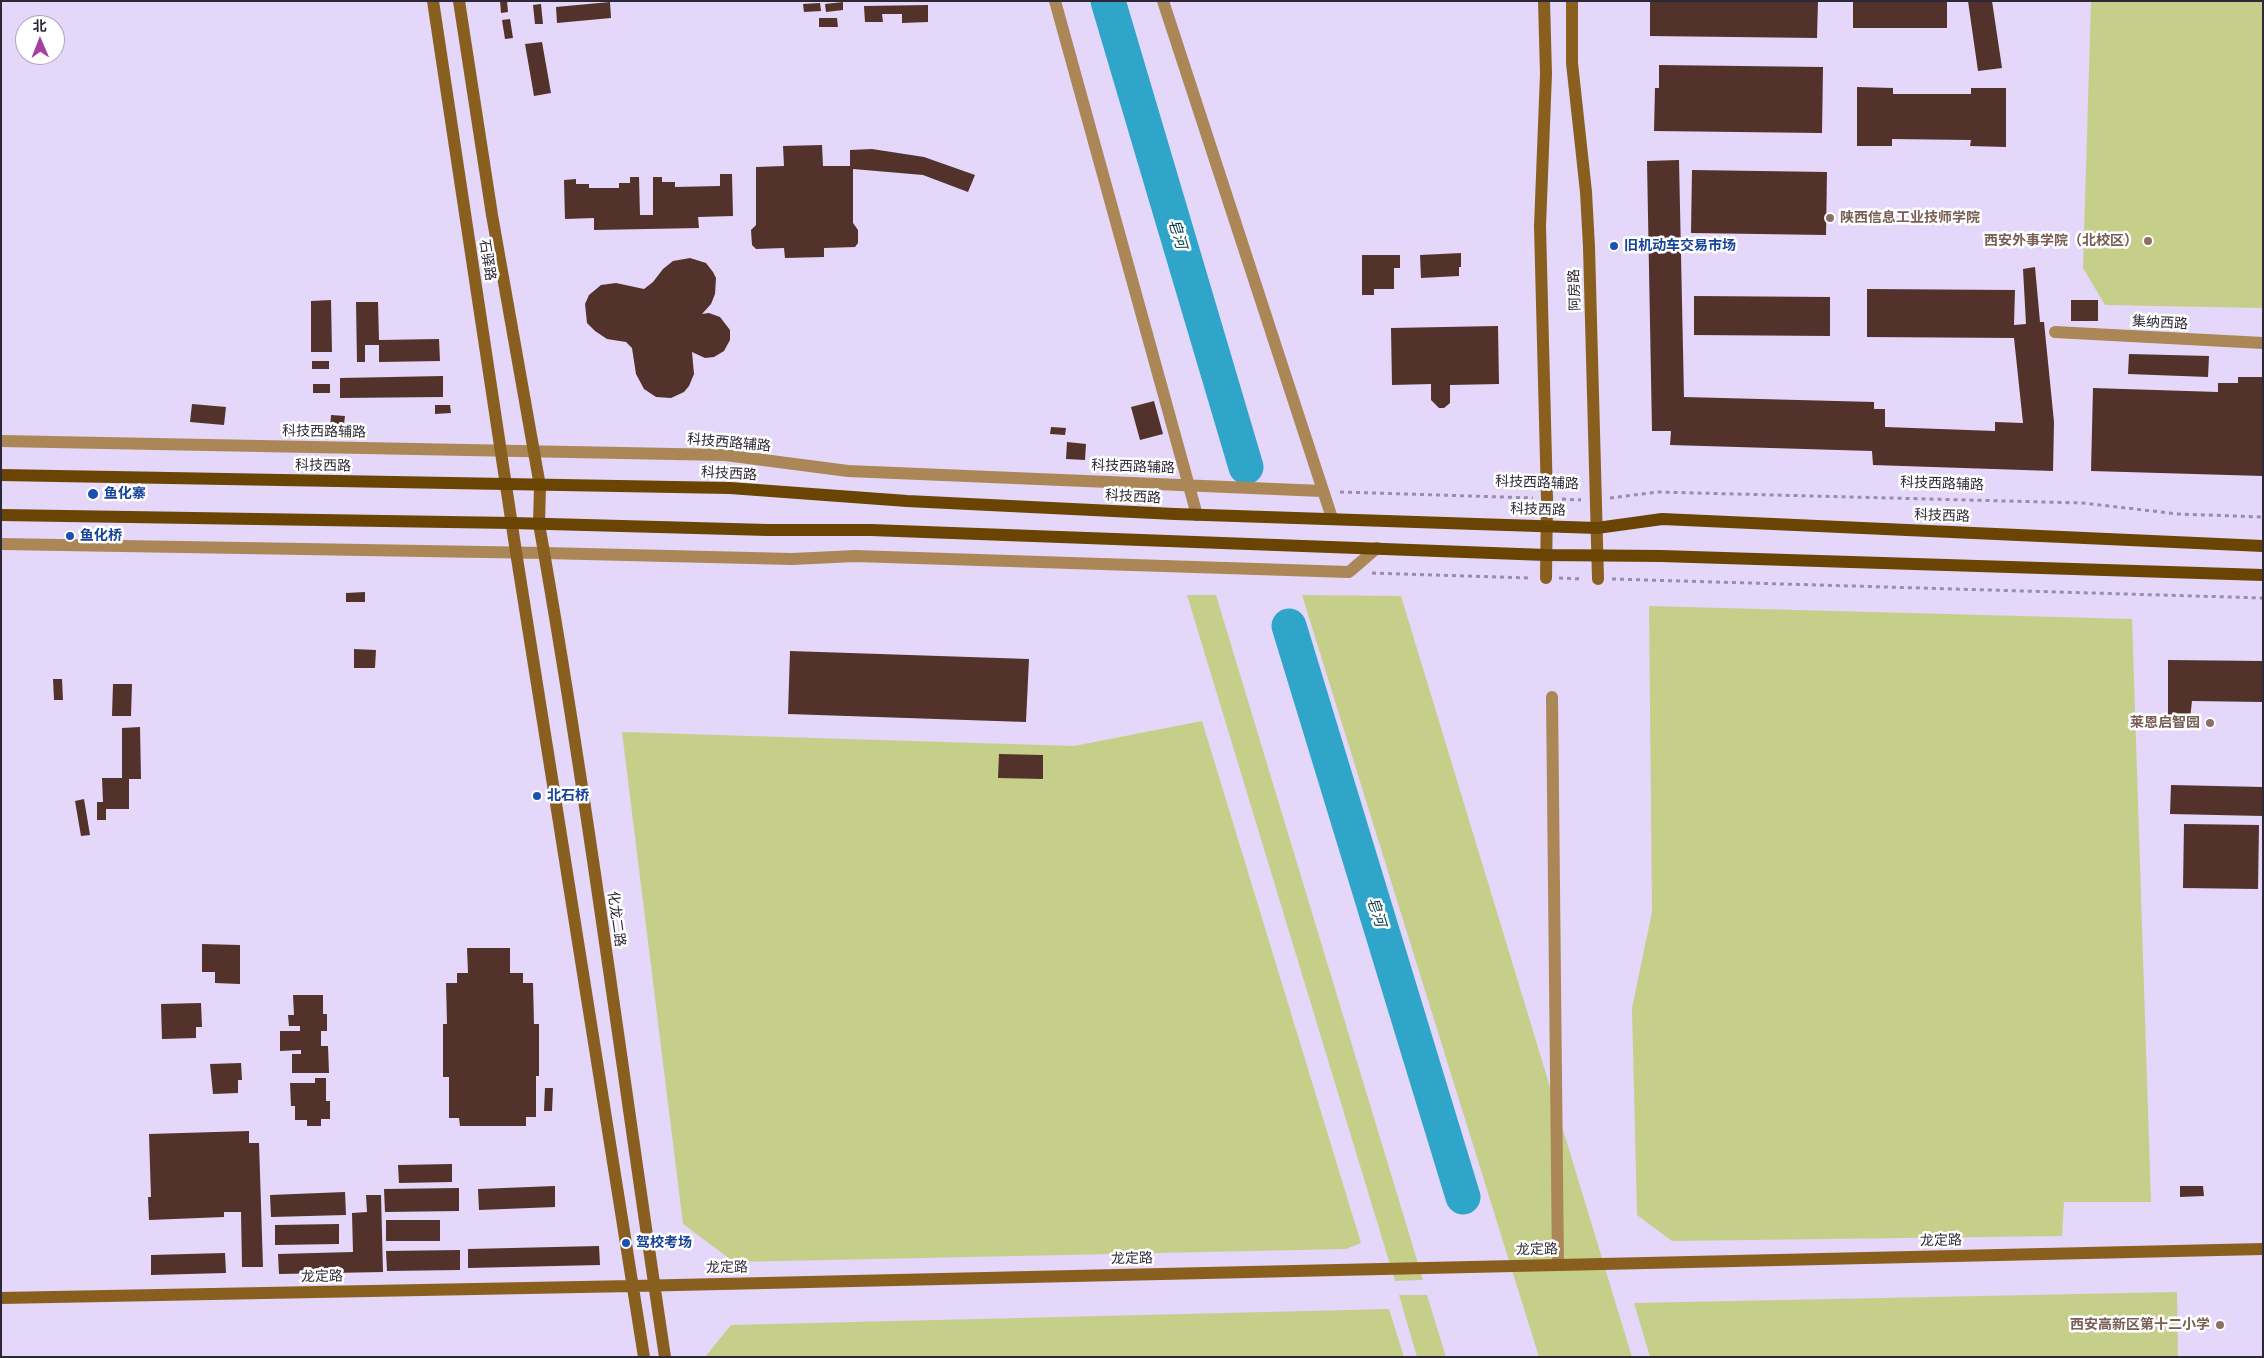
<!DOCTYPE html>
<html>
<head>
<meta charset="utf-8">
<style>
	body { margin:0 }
	#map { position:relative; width:2264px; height:1358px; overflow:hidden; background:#e4d7fa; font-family:"Open Sans","Noto Sans SC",sans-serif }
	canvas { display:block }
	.frame { position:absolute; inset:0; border:2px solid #2d2836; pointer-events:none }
	.north { position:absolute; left:15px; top:15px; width:50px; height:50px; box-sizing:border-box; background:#fff; border:1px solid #aba9af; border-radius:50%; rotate:359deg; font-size:14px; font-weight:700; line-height:20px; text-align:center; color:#2d2836 }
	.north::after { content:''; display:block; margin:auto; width:18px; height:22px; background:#a73ea1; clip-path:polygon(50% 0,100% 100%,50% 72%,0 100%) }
</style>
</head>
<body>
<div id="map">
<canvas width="2264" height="1358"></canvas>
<div class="frame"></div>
<div class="north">北</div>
</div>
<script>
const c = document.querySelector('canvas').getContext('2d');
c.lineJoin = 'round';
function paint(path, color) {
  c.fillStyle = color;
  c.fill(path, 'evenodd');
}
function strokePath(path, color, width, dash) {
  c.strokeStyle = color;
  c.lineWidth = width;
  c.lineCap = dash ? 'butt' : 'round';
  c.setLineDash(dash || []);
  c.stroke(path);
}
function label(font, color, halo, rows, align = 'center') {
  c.font = font + ' "Open Sans","Noto Sans SC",sans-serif';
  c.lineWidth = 5;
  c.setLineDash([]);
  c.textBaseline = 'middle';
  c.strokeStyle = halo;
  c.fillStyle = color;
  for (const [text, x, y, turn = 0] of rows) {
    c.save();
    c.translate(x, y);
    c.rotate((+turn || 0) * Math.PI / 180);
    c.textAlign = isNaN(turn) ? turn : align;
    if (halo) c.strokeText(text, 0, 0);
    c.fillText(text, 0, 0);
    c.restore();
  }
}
paint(new Path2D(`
	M2091,1H2263V308L2105,305L2083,268Z
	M1187,595H1216L1423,1280L1395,1281Z
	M1302,595L1401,596L1632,1357H1539Z
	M1649,606L2132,619L2151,1202H2064L2062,1236L1672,1241L1637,1215L1632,1008L1652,912Z
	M1202,721L1361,1243L1346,1249L734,1262L683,1224L622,732L1074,746Z
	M2177,1292L2178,1357H1650L1634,1303Z
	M1399,1295H1427L1446,1357H1417Z
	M1389,1309L1404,1357H705L731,1325Z`), '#c5cf8a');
strokePath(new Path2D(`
	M1108,1L1246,467
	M1289,626L1463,1197`), '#30a5ca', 35);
paint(new Path2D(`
	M500,1H507L508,12L501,13Z
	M1650,1H1818L1817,38L1650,36Z
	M1853,1H1947V28H1853Z
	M1968,1H1992L2002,68L1978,71Z
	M610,2L611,18L557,23L556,7Z
	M843,2V10L826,12L825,4Z
	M820,3L821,11L804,12L803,4Z
	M541,4L543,24H535L533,5Z
	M928,5V22L902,23V14H882L883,22H865L864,6Z
	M819,18H837L838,27H819Z
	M510,19L513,38L505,39L502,20Z
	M542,42L551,93L534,96L525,44Z
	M1659,65L1823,67L1822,133L1654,131L1655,88H1659Z
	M1857,87L1893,88V94H1971V88H2006V147L1970,146L1971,140L1892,139V146H1857Z
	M822,145L823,166H850V150L872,149L924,157L975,175L968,192L923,175L853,169V223L858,230V243L855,247L824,248V257L785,258L784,248L756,249L752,245L751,230L756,225V167L784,166L783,146Z
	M1679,160L1684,397L1874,402V409H1885V427L1995,431V422L2023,423L2014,338L1867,337V289L2015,290L2014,325L2026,324L2023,269L2035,267L2040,322H2044L2054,422L2053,471L1873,465L1872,451L1670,445L1671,431H1652L1647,161Z
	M1692,170L1827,172L1826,235L1691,233Z
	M720,174H732L733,216L698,217L699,228L594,230V218L565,219L564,180L576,179V184H589V188H619V183H630V177H639L640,215H653V177H662V182H675V187L720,186Z
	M1461,253V267H1459V276L1421,278L1420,255Z
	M1362,255H1400V268H1394V289H1374V295H1362Z
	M690,258L706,263L713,272L716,278L715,294L711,304L702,314L709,313L720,317L730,330V340L724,351L714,357L705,358L692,352L694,374L689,386L684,392L671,398L656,397L644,389L636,374L632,348L626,342L607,339L595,331L587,323L585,304L589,295L601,285L616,283L644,289L653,282L663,269L673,261Z
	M1694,296L1830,297V336L1694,335Z
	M331,300L332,352H311V301Z
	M2071,300H2098V321H2071Z
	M356,302H378L379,340L439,339L440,361L379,362V345H365V362H357Z
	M1498,326L1499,384L1450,385V403L1444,408H1439L1431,400V384L1392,385L1391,328Z
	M2129,354L2209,356L2208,377L2128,374Z
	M312,361H329V369H312Z
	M443,376V397L340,398V378Z
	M2238,377H2263V476L2091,471L2093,388L2218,392V383H2238Z
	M313,384H330V393H313Z
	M1154,401L1163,434L1140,440L1131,407Z
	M192,404L226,407L224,425L190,422Z
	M435,405H450L451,413L435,414Z
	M331,415L345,416L343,432L330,431Z
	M1051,427L1066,428L1065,435L1050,434Z
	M1067,442L1086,444L1085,460L1066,459Z
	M1107,460L1125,462L1124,471L1106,469Z
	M365,592V602H346V593Z
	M354,649L376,650L375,668H354Z
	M790,651L1029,659L1026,722L788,714Z
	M2168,660L2263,661V702L2192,701L2190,719H2168Z
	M53,679H62L63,700H54Z
	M113,684H132L131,716H112Z
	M140,727L141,779H129V809H106V820H97V802H103L102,778H122V728Z
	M999,754L1043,755V779L998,778Z
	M2171,785L2263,787V816L2170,814Z
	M84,799L90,835L81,836L75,801Z
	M2184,824L2259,825L2258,889L2183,888Z
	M202,944L240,945V984L215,983V972H202Z
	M467,948H510V973H523V983H533L534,1024H539V1076H536V1117H526V1126H460L459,1118H449V1077H443V1024H447L446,983H457V973H468Z
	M293,995H323V1014H327V1031H321V1046H328L329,1073H292V1054H301V1050L280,1051V1031H300V1026H289L288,1015H294Z
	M201,1003L202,1027H196V1038L162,1039L161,1004Z
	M241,1063L242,1080H238V1093L213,1094L210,1064Z
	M315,1078H326V1101H330V1119H321V1126H307V1120H295V1106H291L290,1083H315Z
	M545,1088H553L552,1111H544Z
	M249,1131V1143H259L263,1267H242L241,1212H224V1217L149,1220L148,1197H151L149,1134Z
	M452,1164V1182L399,1183L398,1165Z
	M555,1186V1207L479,1210L478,1189Z
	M2180,1186H2203L2204,1196L2180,1197Z
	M459,1188V1211L385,1212L384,1189Z
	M345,1192L346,1215L271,1217L270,1195Z
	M366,1195H381L383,1272L279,1274L278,1254L353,1252L352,1213L367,1212Z
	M386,1220H440V1241H386Z
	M339,1224V1244L275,1245V1225Z
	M599,1246L600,1265L468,1268V1249Z
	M460,1250V1270L387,1271L386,1251Z
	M225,1253L226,1273L151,1275V1255Z`), '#52322a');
strokePath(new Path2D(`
	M1340,492L1533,498
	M1610,498L1658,492L2083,503L2178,514L2263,517
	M1562,499L1581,500
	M1372,573L1531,578
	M1559,578L1583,579
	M1612,579L2263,598`), '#988ea9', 3, [4, 4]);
strokePath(new Path2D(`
	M1055,1L1197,515
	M1163,1L1332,518
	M2055,332L2263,343
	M1,441L725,455L848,471L1322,491
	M1,544L544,553L792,559L855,556L1349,572L1377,548
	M1552,697L1558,1265`), '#ab8757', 12);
strokePath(new Path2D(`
	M433,1L516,552L644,1357
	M459,1L492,215L540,486L539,524C588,800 623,1079 665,1357
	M1544,1L1546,74L1540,226L1547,499L1546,578
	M1572,1V63L1586,192L1589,247L1598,579
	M1,1298L633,1286L2263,1249`), '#895f20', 12);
strokePath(new Path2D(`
	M1,475L730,488L907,501L1175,514L1597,528L1662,519L2263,546
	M1,515L512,523L768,530H871L1546,555L1661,556L2263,575`), '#6a4402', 12);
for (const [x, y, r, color] of [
	[1830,218,5,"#8d6e63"],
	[2148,241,5,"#8d6e63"],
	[1614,246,5,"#1a4fb4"],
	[93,494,6,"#1a4fb4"],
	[70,536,5,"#1a4fb4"],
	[2210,723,5,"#8d6e63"],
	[537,796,5,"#1a4fb4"],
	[626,1243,5,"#1a4fb4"],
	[2220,1325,5,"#8d6e63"]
]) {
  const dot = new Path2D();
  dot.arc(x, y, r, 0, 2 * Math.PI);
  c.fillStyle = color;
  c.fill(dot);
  strokePath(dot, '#fff', 2);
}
label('bold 14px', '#785e54', '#fff', [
	["陕西信息工业技师学院",1840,218,"left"],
	["西安外事学院（北校区）",2138,241],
	["莱恩启智园",2200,723],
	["西安高新区第十二小学",2210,1325]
], 'right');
label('bold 14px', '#164399', '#fff', [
	["旧机动车交易市场",1624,246],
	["鱼化寨",104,494],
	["鱼化桥",80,536],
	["北石桥",547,796],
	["驾校考场",636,1243]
], 'left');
label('14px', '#2d2836', '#fff', [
	["石驿路",487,260,81],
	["阿房路",1575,290,-92],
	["集纳西路",2160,323,3],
	["科技西路辅路",324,432,1],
	["科技西路辅路",729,443,5],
	["科技西路",323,466,1],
	["科技西路辅路",1133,467,2],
	["科技西路",729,474,3],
	["科技西路辅路",1537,483,2],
	["科技西路辅路",1942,484,2],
	["科技西路",1133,497,3],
	["科技西路",1538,510,2],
	["科技西路",1942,516,2],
	["化龙二路",616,919,82],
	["龙定路",1941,1241,-1],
	["龙定路",1537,1250,-1],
	["龙定路",1132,1259,-1],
	["龙定路",727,1268,-1],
	["龙定路",322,1277,-1]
]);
label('italic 15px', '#063a4a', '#fff', [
	["皂河",1177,234,74],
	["皂河",1376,912,73]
]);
</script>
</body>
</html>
